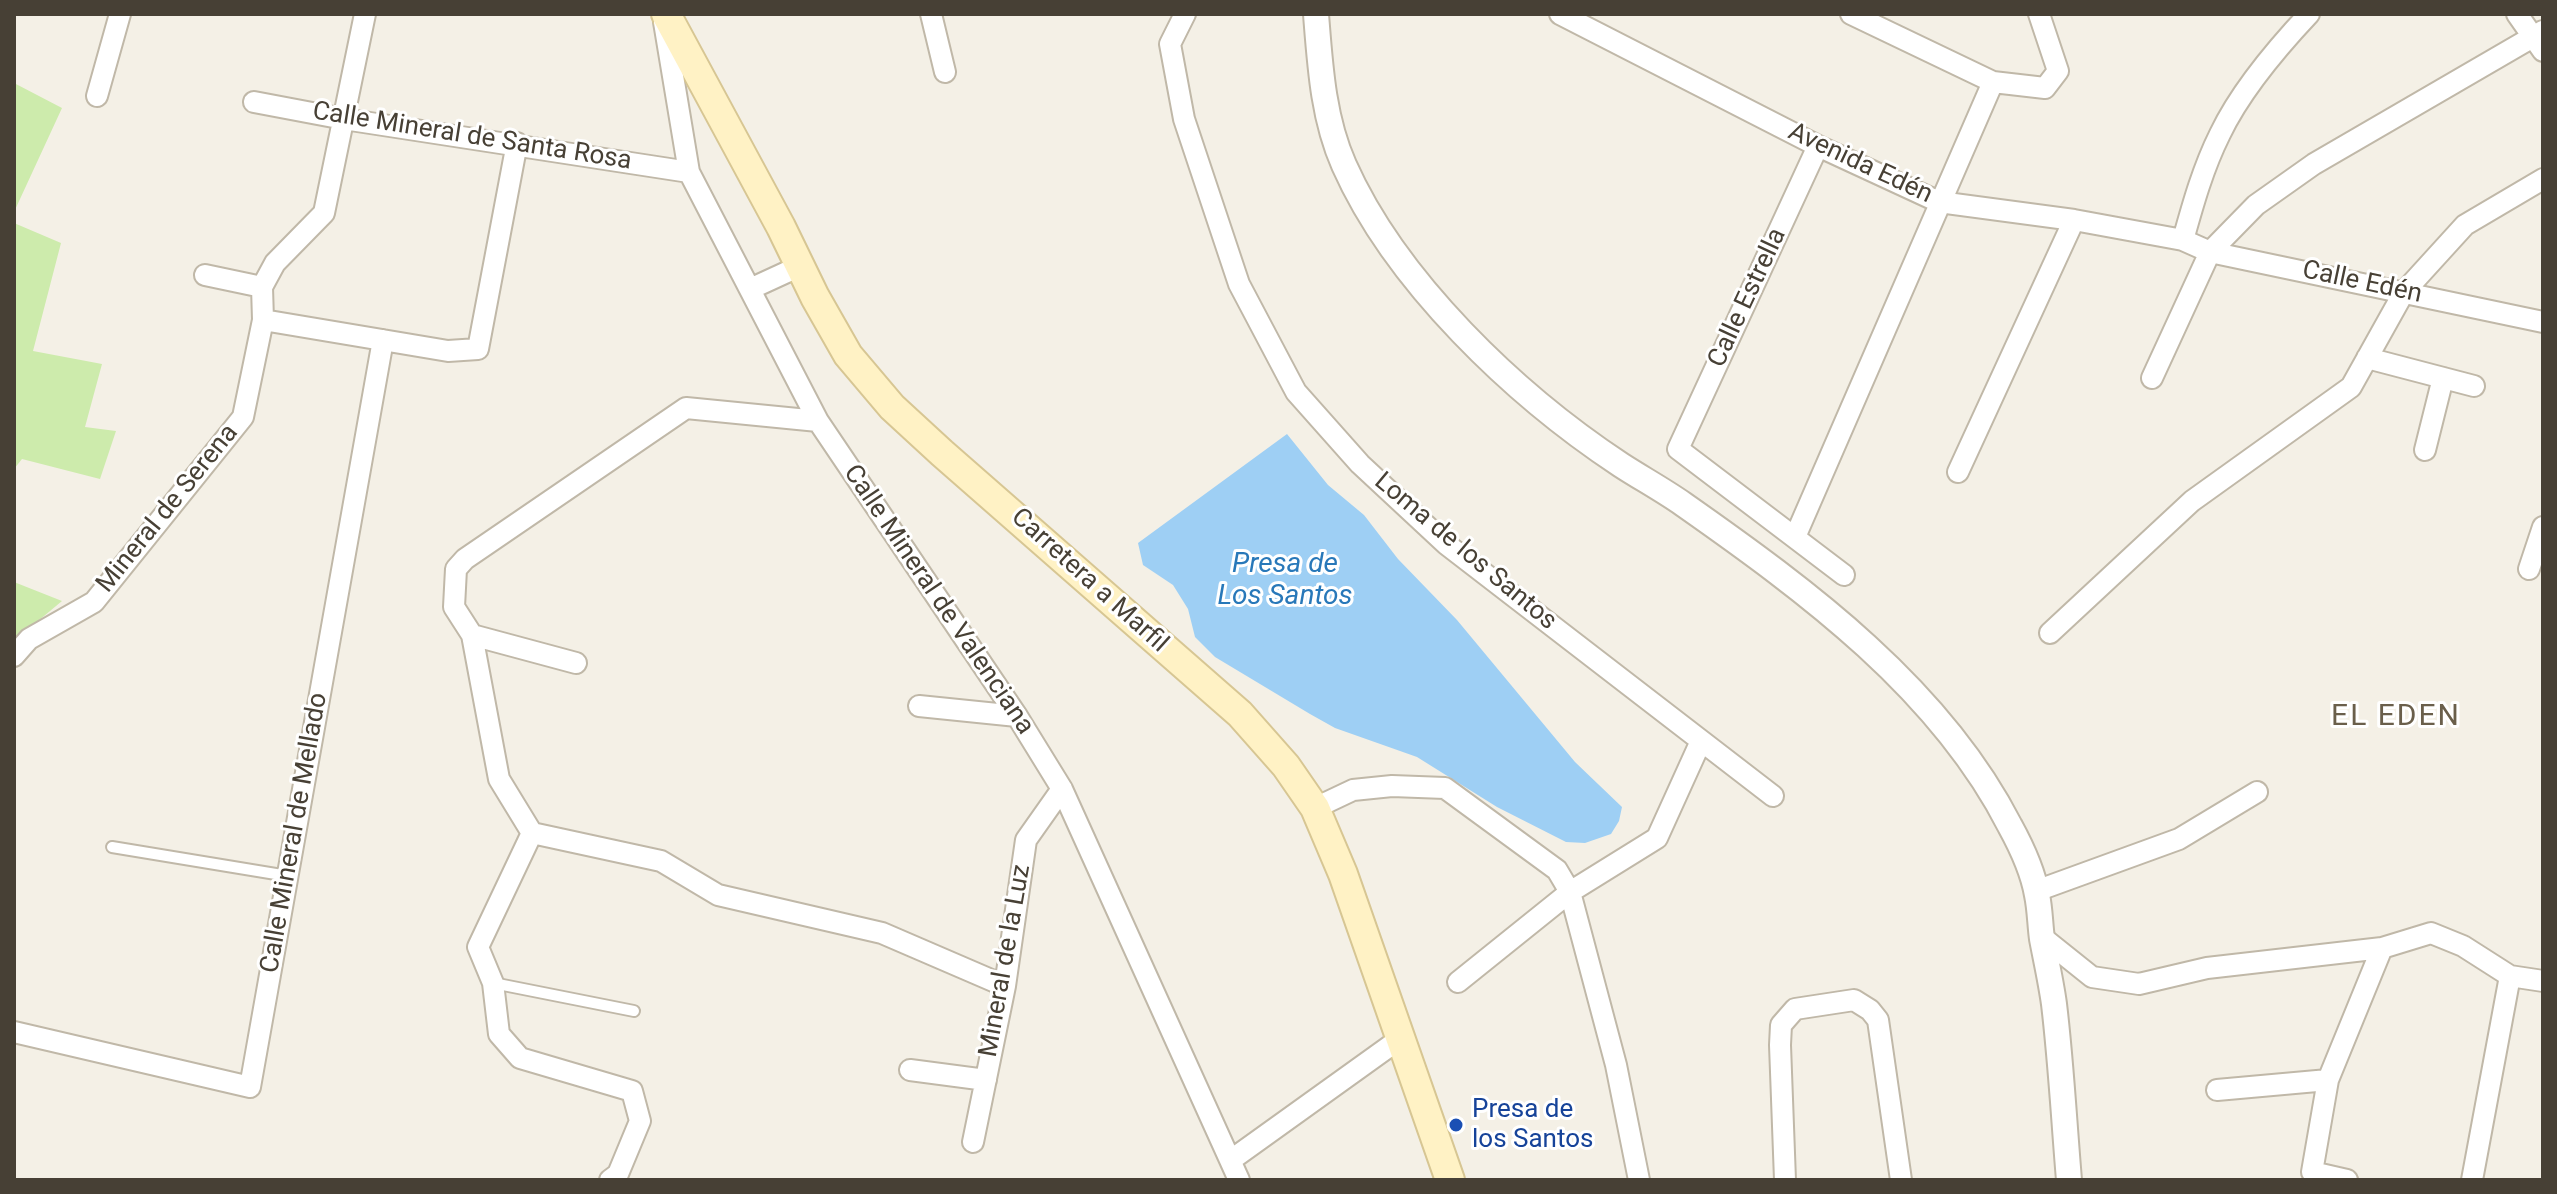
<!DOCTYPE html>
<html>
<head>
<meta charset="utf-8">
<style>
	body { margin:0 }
	#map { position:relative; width:2557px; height:1194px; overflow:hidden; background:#f4f0e6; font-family:Roboto,sans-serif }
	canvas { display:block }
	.frame { position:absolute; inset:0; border:16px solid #474035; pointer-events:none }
</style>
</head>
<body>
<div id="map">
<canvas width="2557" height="1194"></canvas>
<div class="frame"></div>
</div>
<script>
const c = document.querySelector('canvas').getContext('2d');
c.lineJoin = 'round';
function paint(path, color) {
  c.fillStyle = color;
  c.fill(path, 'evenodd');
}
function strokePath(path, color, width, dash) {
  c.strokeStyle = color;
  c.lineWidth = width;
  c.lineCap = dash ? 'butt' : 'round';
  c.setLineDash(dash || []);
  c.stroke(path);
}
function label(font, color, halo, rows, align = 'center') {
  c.font = font + ' Roboto,sans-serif';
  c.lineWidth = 6;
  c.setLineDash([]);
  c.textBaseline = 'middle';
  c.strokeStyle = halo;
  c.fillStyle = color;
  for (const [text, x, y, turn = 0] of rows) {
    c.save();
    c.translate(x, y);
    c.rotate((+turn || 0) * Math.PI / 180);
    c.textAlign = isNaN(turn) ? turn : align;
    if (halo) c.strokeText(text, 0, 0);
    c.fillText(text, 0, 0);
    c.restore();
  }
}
paint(new Path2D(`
	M14,83L62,108L14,212Z
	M14,223L61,243L33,351L102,364L85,427L116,431L100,479L22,459L14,469Z
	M14,582L62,601L14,641Z`), '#cdebac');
paint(new Path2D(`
	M1287,434L1328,485L1364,515L1398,559L1457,620L1575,762L1622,807L1619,821L1611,834L1585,843L1566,842L1497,807L1417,757L1335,728L1310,714L1215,657L1195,637L1188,609L1173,585L1143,565L1138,543Z`), '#9ecff4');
const service = new Path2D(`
	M112,847L288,876
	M493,983L634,1011`);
const minor = new Path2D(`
	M931,14L945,72
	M1185,14L1170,44L1184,119L1239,284L1296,392L1360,464L1446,544L1773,796
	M1560,14L1818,146L1939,202L2074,220L2183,240L2210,252L2543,322
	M1851,14L1993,82L2045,88L2058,71L2039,14
	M2517,14L2543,51
	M664,22L689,172L818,421L1017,716L1062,789L1239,1180
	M97,96L120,14
	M254,102L344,119L689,172
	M1818,146L1678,449L1844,575
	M2183,240C2193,204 2203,168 2220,134C2240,92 2277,48 2309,14
	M205,275L262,287
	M750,289L800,266
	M263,320L448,351L478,349L517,143
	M2367,358L2474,386
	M2152,378L2210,252L2256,205L2314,164L2543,31
	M2425,450L2443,378
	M1958,472L2074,220
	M1795,537L1993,82
	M2529,569L2543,527
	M2050,633L2192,501L2351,387L2404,292L2465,225L2543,179
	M472,635L576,663
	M14,656L29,639L94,602L243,417L263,320L262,287L275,263L324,213L365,14
	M919,706L1017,716
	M1315,808L1353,790L1392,786L1445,788L1557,870L1570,892L1616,1065L1639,1180
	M532,833L661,861L718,895L882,933L1005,986
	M2036,891L2179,839L2257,792
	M2042,937L2092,977L2139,984L2207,968L2382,948L2431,933L2463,946L2510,976L2543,981
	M1458,982L1570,892L1657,838L1701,741
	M14,1032L250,1087L383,340
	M910,1070L986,1080
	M2217,1090L2328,1080
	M973,1142L1005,986L1026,840L1062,789
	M1231,1160L1401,1038
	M610,1180L618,1174L640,1121L632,1091L520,1058L499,1034L493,983L478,947L532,833L499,779L472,635L454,607L456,569L465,559L686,408L818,421
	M1785,1180L1780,1045L1781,1025L1795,1009L1854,1000L1870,1010L1878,1020L1901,1180
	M2347,1180L2312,1172L2328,1080L2382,948
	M2472,1180L2510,976`);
const tertiary = new Path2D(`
	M1316,14C1320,65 1323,118 1344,165C1396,282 1515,395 1621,465C1641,478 1663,490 1683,504C1807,591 1940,689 2010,826C2021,846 2033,872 2037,895C2040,909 2040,924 2042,939C2046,960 2051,982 2054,1004C2061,1062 2064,1121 2069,1180`);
const secondary = new Path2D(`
	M666,14L781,227L815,297L848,355L892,407L942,453L1240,714L1286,766L1315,808L1343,874L1450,1180`);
strokePath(service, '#c0b8a8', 14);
strokePath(minor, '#c0b8a8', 24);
strokePath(tertiary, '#c0b8a8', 28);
strokePath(secondary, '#d7c693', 32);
strokePath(service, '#fff', 10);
strokePath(minor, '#fff', 20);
strokePath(tertiary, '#fff', 24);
strokePath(secondary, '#fff2c5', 28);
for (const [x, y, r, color] of [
	[1456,1125,8,"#1a4fb4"]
]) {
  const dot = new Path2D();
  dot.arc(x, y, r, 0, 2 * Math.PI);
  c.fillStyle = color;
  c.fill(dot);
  strokePath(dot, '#fff', 3);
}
label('26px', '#474035', '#fff', [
	["Calle Mineral de Santa Rosa",472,137,9],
	["Avenida Edén",1860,164,25],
	["Calle Edén",2362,283,12],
	["Calle Estrella",1748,298,-65],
	["Mineral de Serena",168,509,-51],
	["Loma de los Santos",1465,552,40],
	["Carretera a Marfil",1089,581,42],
	["Calle Mineral de Valenciana",938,600,56],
	["Calle Mineral de Mellado",295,833,-80],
	["Mineral de la Luz",1006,961,-80]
]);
label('26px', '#164399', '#fff', [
	["Presa de",1472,1110],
	["los Santos",1472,1140]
], 'left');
label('italic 28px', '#2878b9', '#fff', [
	["Presa de",1285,565],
	["Los Santos",1285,597]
]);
c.letterSpacing = '2px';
label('30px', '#6a5f4b', '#fff', [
	["EL EDEN",2396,717]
]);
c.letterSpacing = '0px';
</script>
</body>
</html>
